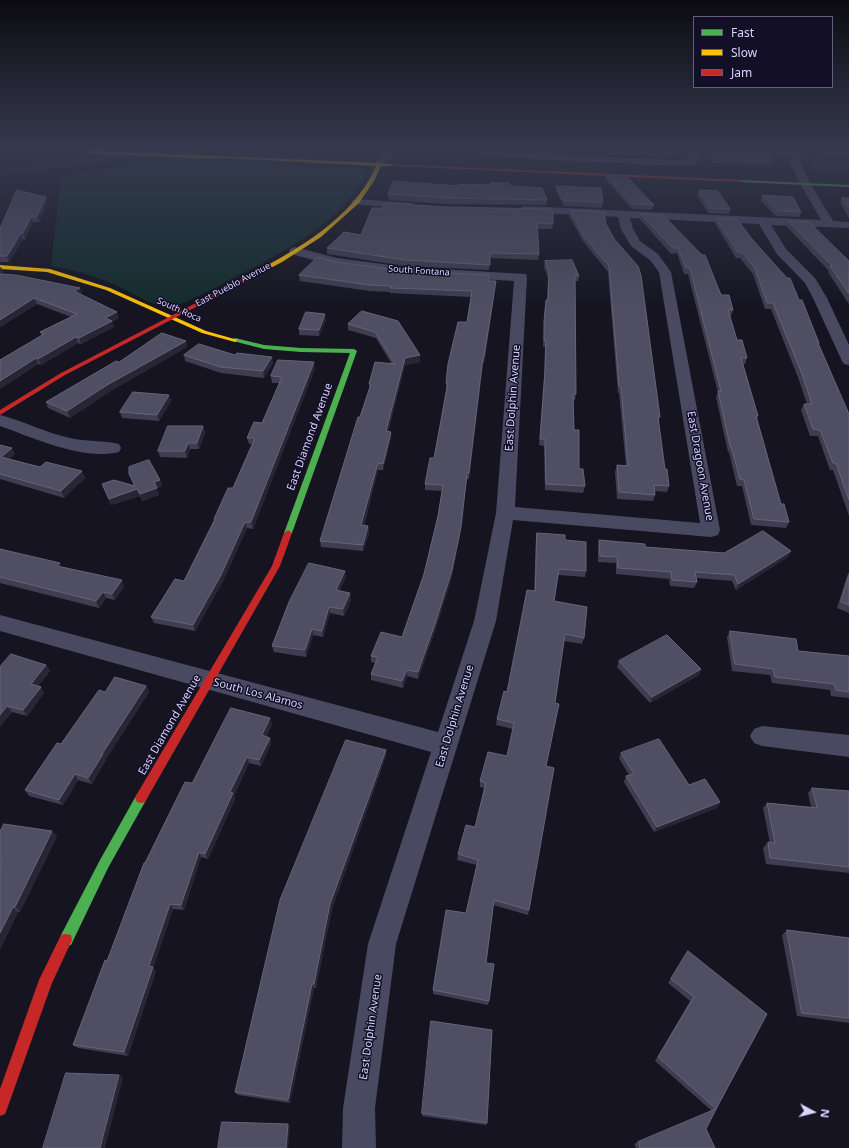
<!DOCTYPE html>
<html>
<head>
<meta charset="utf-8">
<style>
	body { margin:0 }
	#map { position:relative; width:849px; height:1148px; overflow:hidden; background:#161421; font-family:"Noto Sans",sans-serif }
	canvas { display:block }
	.legend { position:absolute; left:693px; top:16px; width:140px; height:72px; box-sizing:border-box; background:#130f26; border:1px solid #625e7d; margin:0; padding:5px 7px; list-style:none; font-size:12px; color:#d9d4ff }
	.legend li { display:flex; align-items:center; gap:8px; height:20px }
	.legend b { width:20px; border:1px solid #625e7d }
	.north { position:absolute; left:793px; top:1092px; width:40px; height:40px; -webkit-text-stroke:3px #130f26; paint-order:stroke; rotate:97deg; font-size:11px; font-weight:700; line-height:16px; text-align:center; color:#d9d4ff }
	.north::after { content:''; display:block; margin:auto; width:14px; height:18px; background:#d9d4ff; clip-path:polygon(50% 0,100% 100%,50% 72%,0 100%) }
</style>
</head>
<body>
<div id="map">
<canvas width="849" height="1148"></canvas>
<ul class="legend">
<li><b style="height:5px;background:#4caf50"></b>Fast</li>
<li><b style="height:5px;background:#ffc107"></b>Slow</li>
<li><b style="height:5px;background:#c62828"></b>Jam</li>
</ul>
<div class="north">N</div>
</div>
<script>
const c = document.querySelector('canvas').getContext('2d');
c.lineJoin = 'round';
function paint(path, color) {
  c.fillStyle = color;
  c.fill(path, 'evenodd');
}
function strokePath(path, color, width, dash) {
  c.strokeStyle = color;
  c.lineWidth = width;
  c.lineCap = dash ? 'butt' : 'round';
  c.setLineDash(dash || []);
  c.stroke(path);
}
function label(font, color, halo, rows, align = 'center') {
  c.font = font + ' "Noto Sans",sans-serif';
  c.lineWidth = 3;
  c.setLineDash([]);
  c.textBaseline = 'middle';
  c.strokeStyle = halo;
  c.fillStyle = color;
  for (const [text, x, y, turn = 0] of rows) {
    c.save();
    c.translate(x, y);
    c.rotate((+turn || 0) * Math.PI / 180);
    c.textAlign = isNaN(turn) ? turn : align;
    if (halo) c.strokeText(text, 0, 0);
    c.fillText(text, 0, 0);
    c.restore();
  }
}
paint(new Path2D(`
	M168,159L354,168L363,169L367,174C337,227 278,255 226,282C209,290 191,301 173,307C153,308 132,292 113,284C93,275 73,270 51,266L61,176Z
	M816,159L849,160V174L815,173L808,160Z`), '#132c2d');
paint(new Path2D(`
	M140,150H197L0,176V169Z`), '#0d2144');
paint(new Path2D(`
	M384,150H394L391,157L383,166H375L374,164Z
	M473,150L676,160H689L690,159L687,150H697L700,160L695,165L676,166L490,157Z
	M723,150H804L799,160L810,183L833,221L849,222V228L771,225L786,249L815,278L827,298L849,345V365L844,364L842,361L813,298L805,283L777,254L759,224L630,218L633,229L640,241L658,254L671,272L720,530L718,535L711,537L513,520L496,621L396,944L375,1108L376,1148H342L343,1108L368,944L431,752L0,631V615L438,732L474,621L496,513L514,281L405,275L336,266L291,254L289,251L291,248L295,247L337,258L405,267L526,274L527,277L515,507L700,523L659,272L650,260L631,246L621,229L618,217L524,212L518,209L524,206L821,220L800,183L789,160L791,156L728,153Z
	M357,199L412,203L418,206L412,209L353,204L351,202L353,200Z
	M0,415C24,421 46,433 70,438C86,442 103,440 119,444L121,448L119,452C83,461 34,438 0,426Z
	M762,726L849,735V757L762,746L754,743L750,736L754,729Z`), '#4a4962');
paint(new Path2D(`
	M741,180L849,185V187L739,182V180Z
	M235,338L264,345L301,348L354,349L357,351L292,533L288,536L284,533L350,353L301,352L264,349L233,341L232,340Z
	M141,793L145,794L147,798L145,802L108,868L71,945L66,946L61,945L60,940L61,935L100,860L137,794Z`), '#4caf50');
paint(new Path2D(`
	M83,150L379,163L396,165L394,166H381L374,181L359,203L321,237L282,262L246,281L243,279L244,278C294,251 353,220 376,166L226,158L209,159L91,154Z
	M0,265L50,269L110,288L206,331L238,340L235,342L202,333L106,290L47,272L0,269Z`), '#ffc107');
paint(new Path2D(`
	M392,164L741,180L743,181L741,182L394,166Z
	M246,277L249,279L248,280L65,375L0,415V410L61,373Z
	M288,530L292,533L280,566L145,802L141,803L137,802L135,798L137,794L272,566L284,533Z
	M66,934L71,935L72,940L52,983L7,1109L5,1114L0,1116V1089L39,980L61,935Z`), '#c62828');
paint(new Path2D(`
	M426,150H463V152L426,151Z
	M524,150H561V152Z
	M601,150H681L680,155H672V157L610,154V152H601Z
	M709,150H748L772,160L770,165L713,163Z
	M816,150H849V158L820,156Z
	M606,175L654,205L652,210L632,209L606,180Z
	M459,186H510L547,200L546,205L446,204L389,200L388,194Z
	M556,186L603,202L602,208L564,206L556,191Z
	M699,190L730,209L729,214L708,213L697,195Z
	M762,195L801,212L799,217L776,216L761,201Z
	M842,198H849V218L840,203Z
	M47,203L39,222H33L25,239H23L9,262H0V229Z
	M372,208L553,224L552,229H537L539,254L538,260L490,258L489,270L405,266L327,254V248L361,235Z
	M570,210L606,224L660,417L658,422L665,469L669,486L667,492L655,491V495L653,501L617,499L615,472L617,465L626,466L619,393H618L608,272L583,241L569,216Z
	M641,214L663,215L733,310L731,316H730L737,340L747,358L745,364H743L758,416L757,419L781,504L789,522L786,528L751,525L742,486H737L729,452H728L716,397L718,392L688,274H684L677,253L671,254L640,219Z
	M716,218L752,239L799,300L819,343L818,345L849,414V516L833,470H830L818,436H810L801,410L804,404H807L799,380L771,309H765L753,274L740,258H736L715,223Z
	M788,221L849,261V304L828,272L829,271L786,226Z
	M545,261L579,276L578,281H575L576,394L575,400H573L574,430L579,469L585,486L583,493L545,490L544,446L539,445L544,377L545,347H543L544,328L545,306L547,300L548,278L544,267Z
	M335,262L496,281L484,363H483L469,479H467L460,534L452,576L435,631L418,679L407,676L403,688L371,680V674L375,663L371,662V656L402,637L424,574L438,516L442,491L425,490V484L434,458L446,389V383L467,322L471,297L390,293V292L370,291L300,281L299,275Z
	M1,267L3,273L2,275L82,294L81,295L119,318L112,322L114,327L81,344L78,343L41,365L38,364L0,389V360L42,336L40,332L71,317L37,304L0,327Z
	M362,311L420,355V362L405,365L388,432L391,438L383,470H378L364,526H368L369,533L363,551L321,547L320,541L369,389V384L391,363L376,338L348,330V324Z
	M326,320L319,336L299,335V329Z
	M186,341L187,347L109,392L70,418L48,408L46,402L119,362Z
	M184,355L273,363L264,378L221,373L185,361Z
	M315,368L253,529L247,528L223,581L195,631L154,623L151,617L184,581L214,521V519L233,488L252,444H249L247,438L262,423L280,383H272L271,376Z
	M169,395L171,401L159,421L122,418L120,412Z
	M203,426L205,433L199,449H190L187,458L160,457L158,451Z
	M0,445L15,454L9,459L40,467L82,471L85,478L64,498L0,479Z
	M129,474L160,480L162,486L157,488L159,495L142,501L140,496L111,505L102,484L134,485Z
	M537,533L565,540L586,571L585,577L558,575L554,601L584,638L582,644L564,641L546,766L529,910L528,915L493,905L486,963L489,1001L488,1005L433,994V990L466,913L477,865L457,860L458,854L475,827L484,788L480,787V781L507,756L513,729L496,725L497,719L507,692L534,591L536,539Z
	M599,540L645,547L724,553L788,557L736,590L732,581L696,578L697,582L694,588L670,586L669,579L616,574V563L598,562V547Z
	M0,548L1,549L62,567L124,587L115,600L106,598L99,608L0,583Z
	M849,572V613L837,608L847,576Z
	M346,577L339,591L351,600L344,616L330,613L323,637L313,635L306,657L274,652L272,646Z
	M730,631L798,651L849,656V698L831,696L830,690L772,683L770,675L732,671L727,637Z
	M619,661L701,669L699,675L650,703L617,667Z
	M46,665L50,671L38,686L41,687L44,693L27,716L12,712L0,727V667Z
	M146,686L149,692L106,759V760L92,784L78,780L63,805L29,796L25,790L61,744L105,692Z
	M272,724L266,737L270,738L271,744L261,766L249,763L234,796L235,799L208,859L201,857L184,910L173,909L153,968L156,971L128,1056L78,1048L73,1045L107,961L145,863L192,783Z
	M386,750V756L332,909L316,988H314L290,1103L238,1095L235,1092Z
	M621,753L720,802L717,808L654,832L624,782L626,776L629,775L619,758Z
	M812,788L849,791V873L766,864L763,848L768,842L770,843L763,808L767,803L811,807L808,793Z
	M0,832L57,836L20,912H18L0,949Z
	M787,930L849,938V1023L797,1016L782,935Z
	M688,951L767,1014L706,1129L715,1148H636L634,1144L638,1142L712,1111L655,1061L690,1001L668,983Z
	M422,1113L487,1123L486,1125L422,1116Z`), '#403d50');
paint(new Path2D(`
	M46,197L47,203L39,222L37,216Z
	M31,217L33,222L25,239L23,233Z
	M21,233L23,239L9,262L7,256Z
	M1,267L3,273L0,278V268Z
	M496,281L495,287L484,363V357Z
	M80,288L82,294L76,297L74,291Z
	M34,298L37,304L0,327V320Z
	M117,312L119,318L112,322L114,327L81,344L79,338L105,318Z
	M325,314L326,320L319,336V330Z
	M76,337L78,343L41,365L38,359Z
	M186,341L187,347L109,392L70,418L67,411L107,385Z
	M420,355V362L405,365L386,438V431L405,358Z
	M272,357L273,363L264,378L263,371Z
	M483,357V363L469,479V473Z
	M36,358L38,364L0,389V381Z
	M314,362L315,368L253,529L251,522Z
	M169,395L171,401L159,421L157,415Z
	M203,426L205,433L199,449L197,443Z
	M391,432V438L383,470V464Z
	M188,443L190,449L187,458L185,451Z
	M12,448L15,454L4,464L1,457Z
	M378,463V470L362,532L361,525Z
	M82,471L85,478L64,498L61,491Z
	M467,473L460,534L452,576L435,631L418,679V672Z
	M160,480L162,486L156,488L154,482Z
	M157,488L159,495L142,501L140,494Z
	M137,489L140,496L111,505L109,499Z
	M245,522L247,528L223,581L195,631L193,625Z
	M368,526L369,533L363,551V545Z
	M791,551L788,557L736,590L738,584Z
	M60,563L63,569L57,566Z
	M345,571L346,577L336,597V590Z
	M122,580L124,587L115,600L112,594Z
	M103,592L106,598L99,608L96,601Z
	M350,593L351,600L344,616L343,609Z
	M329,607L330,613L323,637L322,631Z
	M312,629L313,635L306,657L305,650Z
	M46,665L50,671L35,691L31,684Z
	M701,669L699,675L650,703L652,697Z
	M407,670V676L403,688L402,681Z
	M146,686L149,692L106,759V760L92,784L88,778L102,754Z
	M41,687L44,693L27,716L23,710Z
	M7,706L12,712L0,727V715Z
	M270,718L272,724L263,741L262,735Z
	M270,738L271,744L261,766L259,760Z
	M386,750V756L332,909L316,988L314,984L330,904Z
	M247,757L249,763L234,796L235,799L208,859L205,854L230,792Z
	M75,774L78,780L63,805L59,800Z
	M720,802L717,808L654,832L657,827Z
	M52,831L57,836L20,912L15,907Z
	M199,852L201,857L184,910L181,905Z
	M170,904L173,909L153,968L156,971L128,1056L124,1052L149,966Z
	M13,907L18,912L0,949V933Z
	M312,984L314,988L290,1103L288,1100Z
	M119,1075L123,1078L105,1148H100Z
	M288,1124L290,1127L288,1148H286Z`), '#282635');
const building = new Path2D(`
	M635,150H672L673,152L644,151Z
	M712,150H748L768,151L772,160L714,158Z
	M821,150H849V152L822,151Z
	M606,175L626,176L654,205L633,204Z
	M394,181L459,186V184L490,185V183H509L510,186L542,188L547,200L446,198L388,194Z
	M556,186L601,188L603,202L564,201Z
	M17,190L46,197L37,216L31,217L23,233H21L7,256H0V229Z
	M699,190L718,191L730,209L710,208Z
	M762,195L793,197L801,212L778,211Z
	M842,198H849V209Z
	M385,203L446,207L551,209L553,214V224L537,223L539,254L490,253V265L405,260L327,248L344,232L361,235L372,208H383Z
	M570,210L604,212L606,224L615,240L638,266L641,275L660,417H658L665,469H667L669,486L654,485L655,495L619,492L617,465L628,466L621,387L619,386L609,266L583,235Z
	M641,214L663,215L702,255H705L721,295H729L733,310H728L737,340H742L747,358H741L758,416H756L781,504H784L789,522L754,519L744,480L740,479L731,446H730L718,391H721L690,268H686L678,248H673Z
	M716,218L737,219L752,239L787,278H790L799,300H802L819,343H818L849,414V500L836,463H833L820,430L813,429L804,404H812L802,374L773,303H767L755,268L742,252H738Z
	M788,221L809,222L849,261V294L830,266H832Z
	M318,257L335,262L405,271L489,275V281H496L484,357H483L469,473H467L461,527L452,570L435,624L418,672L407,670L402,681L371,674L378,657L371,656L381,632L402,637L424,574L438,516L443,485L425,484L430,458H434L448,383H446L448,364L458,322H467L472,291L390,288L391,286L369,285L299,275Z
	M572,260L579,276H575L576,394H573L574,430H579V469H583L585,486L546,484L545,439H540L545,371L546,341H544V322L546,300H548L549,272L545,261Z
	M0,274L16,275L80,288L74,291L117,312L105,318L112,321L79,338L76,337L38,359L36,358L0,381V360L44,334L40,332L77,314L34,298L0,320Z
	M362,311L398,321L420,355L405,358L386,431L391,432L383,464L378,463L361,525L368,526L363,545L320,541L358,417H360L371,384H369L375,362L395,364L375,332L348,324Z
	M306,312L325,314L319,330L299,329Z
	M162,333L186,341L107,385L67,411L46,402L116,361L119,362Z
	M199,344L235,355L237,353L272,357L263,371L220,367L184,355Z
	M278,360L314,362L251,522H245L221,575L193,625L151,617L175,579L184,581L215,519H214L228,488H233L255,438H247L254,422L262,423L282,377L271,376Z
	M133,392L169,395L157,415L120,412Z
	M168,426H203L197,443H188L185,451H158Z
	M0,445L12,448L1,457L40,467L46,462L82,471L61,491L0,474Z
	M149,460L160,480L154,482L157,488L140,494L137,489L109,499L102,484L114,480L135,486L129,474V467Z
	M763,531L791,551L738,584L734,575L695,572L697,582L672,580L671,572L618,568L617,557L600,556L599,540L645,544V547L724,553Z
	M537,533L565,535V540L586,542V571L559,569L554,601L587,607L584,638L565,634L555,703L559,704L546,766L554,768L529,910L494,900L486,963L494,964L489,1001L433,990L446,910L466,913L478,860L458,854L466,825L475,827L486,783L480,781L488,752L507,756L514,723L497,719L504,691L507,692L527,590L535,591Z
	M0,549L60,563L57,566L122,580L112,594L103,592L96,601L0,577Z
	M309,563L345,571L336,590L350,593L343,609L329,607L322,631L312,629L305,650L272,646L289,602Z
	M849,575V605L841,602Z
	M730,631L796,639L798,651L849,656V692L836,690L834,684L775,677L773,669L735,664Z
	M667,635L701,669L652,697L619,661Z
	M11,654L46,665L31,684L41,687L23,710L7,706L0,715V667Z
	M115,677L146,686L102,754H103L88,778L75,774L59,800L25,790L57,743L61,744L99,690L105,692Z
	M231,708L270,718L262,735L270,738L259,760L247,757L230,792L233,793L205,854L199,852L181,905L170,904L149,966L153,967L124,1052L73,1045L105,960L107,961L144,863H145L185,782L192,783Z
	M659,739L689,785L705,779L720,802L657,827L626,776L634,774L621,753Z
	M346,740L386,750L330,904L314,984H312L288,1100L235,1092L280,900Z
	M812,788L849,791V867L770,858L768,842L775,843L767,803L817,808Z
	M4,824L52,831L15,907H13L0,933V865L2,862L0,861V832Z
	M787,930L849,938V1018L802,1013Z
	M688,951L767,1014L716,1109L658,1057L694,997L671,979Z
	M431,1021L492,1030L487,1123L422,1113Z
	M66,1073L119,1075L100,1148H43Z
	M716,1109L706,1129L715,1148H640L638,1142Z
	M222,1122L288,1124L286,1148H218Z`);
paint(building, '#504e63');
strokePath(building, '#66637b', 1);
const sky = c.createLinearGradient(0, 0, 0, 311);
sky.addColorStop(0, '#0c0b12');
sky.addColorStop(0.48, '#363a4e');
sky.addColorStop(1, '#363a4e00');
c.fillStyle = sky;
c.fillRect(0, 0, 849, 311);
label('9px', '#d9d4ff', '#130f26', [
	["South Fontana",419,271,4],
	["East Pueblo Avenue",233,285,-28],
	["South Roca",179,310,24]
]);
label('11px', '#d9d4ff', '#130f26', [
	["East Dolphin Avenue",513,398,-86],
	["East Diamond Avenue",310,437,-70],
	["East Dragoon Avenue",700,466,80],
	["South Los Alamos",258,694,15],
	["East Dolphin Avenue",455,716,-73],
	["East Diamond Avenue",170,725,-60],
	["East Dolphin Avenue",371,1027,-82]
]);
</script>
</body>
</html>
